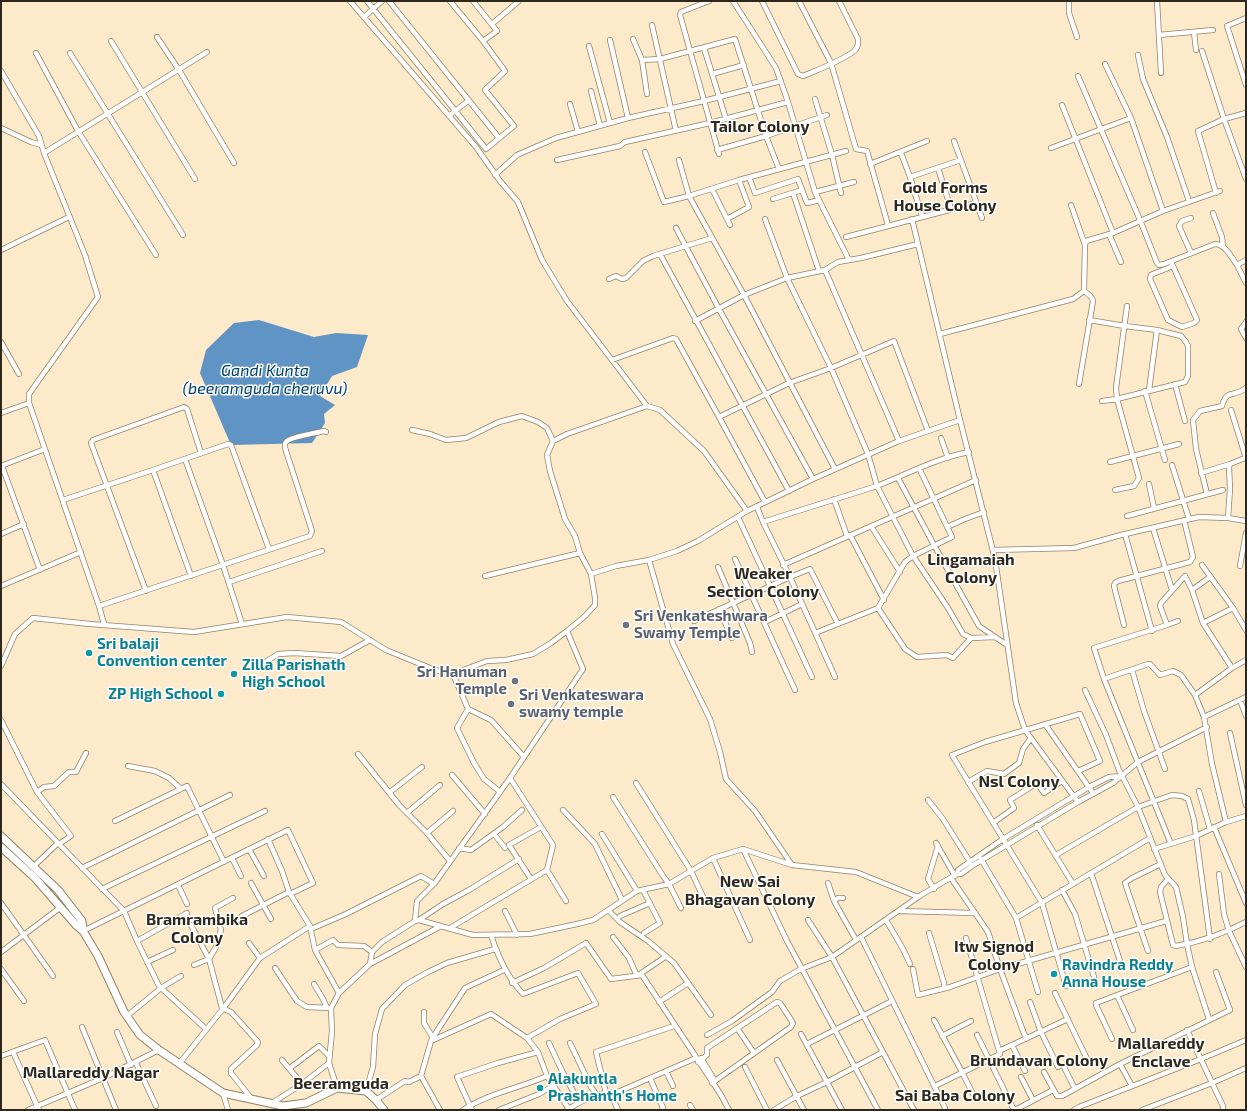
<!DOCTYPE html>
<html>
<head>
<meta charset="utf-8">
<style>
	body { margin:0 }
	#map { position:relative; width:1247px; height:1111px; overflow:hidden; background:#fceaca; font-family:"Exo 2",sans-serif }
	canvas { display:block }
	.frame { position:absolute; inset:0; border:2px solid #2e271b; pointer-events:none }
</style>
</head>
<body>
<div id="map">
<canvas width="1247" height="1111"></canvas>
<div class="frame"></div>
</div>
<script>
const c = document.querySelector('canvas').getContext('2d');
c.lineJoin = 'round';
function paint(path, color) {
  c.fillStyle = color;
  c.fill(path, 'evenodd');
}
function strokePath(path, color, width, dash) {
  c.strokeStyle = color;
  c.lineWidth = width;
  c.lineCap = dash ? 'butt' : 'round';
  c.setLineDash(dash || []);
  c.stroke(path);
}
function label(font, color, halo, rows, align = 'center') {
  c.font = font + ' "Exo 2",sans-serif';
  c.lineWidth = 3;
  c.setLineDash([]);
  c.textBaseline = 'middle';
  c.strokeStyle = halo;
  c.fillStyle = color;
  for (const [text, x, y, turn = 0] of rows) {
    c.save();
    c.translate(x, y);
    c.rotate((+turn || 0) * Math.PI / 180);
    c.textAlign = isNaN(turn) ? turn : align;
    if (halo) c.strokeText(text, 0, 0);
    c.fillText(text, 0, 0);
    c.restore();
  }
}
paint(new Path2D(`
	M259,320L314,337L336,333L368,335L357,367L332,376L320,396L335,405L324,414L325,423L312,443L231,445L200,373L206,350L234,323Z`), '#6094c4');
const minor = new Path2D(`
	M350,1L476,147L500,181L518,202L542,260L567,301L647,406
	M367,1L486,149L514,126L485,90L505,71L483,41L450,1
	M389,1L499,138
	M473,1L497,31L483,41
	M709,1L681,12L680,15L719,154
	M733,1L776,68L788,102L815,192L849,260
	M762,1L798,74L803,76C815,71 849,58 856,49C859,45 858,43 858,39L839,1
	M799,1L831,63L856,149L867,151L888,225
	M1069,1V13L1077,37
	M1157,1L1161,73
	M364,17L382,1
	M1246,18L1227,26L1246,85
	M492,24L519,1
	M652,25L676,131
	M1194,32L1196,50
	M1159,35L1213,30
	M157,37L179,70L234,163
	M633,39L642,60L647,94
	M610,40L628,118L704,101L781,81
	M111,41L195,179
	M589,46L610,123
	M704,48L726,119
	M1202,51L1224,119L1246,179
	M36,53L78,131L156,255
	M70,53L183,235
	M1138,55L1143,79L1167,137L1189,201
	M642,60L660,59L735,39L766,136L779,169
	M1105,64L1131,118L1163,211
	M1,71L39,136L44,153L85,255L98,297L29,394V403L99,606L104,624
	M712,74L744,65
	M1078,76L1140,220L1157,263L1159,265L1164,264L1215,244C1225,244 1232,258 1237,265L1246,260
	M591,91L600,126
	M815,99L832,155L841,193
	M570,104L578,132
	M1062,105L1113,233
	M449,116L469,100
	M1,128L31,142L41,145
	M954,141L982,218
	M1051,148L1131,118
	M717,150L766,136L827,115
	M645,152L664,202L689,196L739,180L846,151
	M44,153L207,52
	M901,153L910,177L922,216
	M557,160L620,146L625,142L710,123L788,102
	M679,160L689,196L744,295L835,469
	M870,164L927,141
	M938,168L951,209
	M495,175L517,155L556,138L628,118
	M749,177L755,193L798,179L807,203H808L819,200
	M910,177L961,160
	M712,189L730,225
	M815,192L854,182
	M793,193L819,271
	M1216,193L1198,131L1224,119L1246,113
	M773,199L802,190
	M1071,205L1085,245
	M1213,213L1222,237L1223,247
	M1191,218L1182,221L1179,226L1191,253
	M727,219L749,207L739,180
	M765,219L787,278L831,368L868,454L877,486C907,474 937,458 969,452
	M912,219L960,420L995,559L1016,703L1025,730L1078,802
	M676,228L719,309L813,479
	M1109,234L1121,262
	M846,237L976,203
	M1,250L69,217
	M660,254L789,491
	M1171,262L1173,266L1197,320L1194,323L1182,327L1168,320L1150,279L1151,275L1153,274L1173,266
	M1237,265L1246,283
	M609,279L616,276L622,279L626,278L643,261L653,256L712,238
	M1089,320L1125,326L1157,330L1181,336L1186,342L1188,346V376L1185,382L1117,399L1102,401
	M695,321L744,295L787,278L825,270
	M1246,322L1241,329L1246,338
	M940,334L1073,299L1084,291L1085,245L1086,241L1113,233L1163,211L1220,191
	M1,342L19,374
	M612,360L673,338L676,339L719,417L789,383L831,368L894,341L928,431
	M1079,384L1093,301C1092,296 1088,294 1084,291
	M1175,384L1185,421
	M1149,390L1157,330
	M1145,391L1165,460
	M1231,410L1246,458
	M1,413L29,403
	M719,417L765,502
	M412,430L430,434L446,440L466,438L499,422L522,416L538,422L547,428L553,441
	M941,438L948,458
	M899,441L825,270L838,262L861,258L918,244
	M185,459L223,565L242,624
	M1110,462L1179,444
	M1172,465L1189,519
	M1,466L45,449
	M2,466L40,570
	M153,470L191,576
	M1201,473L1230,464
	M898,478L934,545L979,626L1007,645
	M1149,484L1154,508
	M1115,490L1134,486L1139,478L1117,399L1116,388L1127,306
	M1207,494L1196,449L1193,420L1200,411L1222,406C1227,388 1234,398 1246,388
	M834,499L847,536
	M63,500L153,470L228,444L231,445L269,549
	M757,507L763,522L790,577L835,677
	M1127,516L1223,490
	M738,517L812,677
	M1228,518L1230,489L1229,467L1230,464L1245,458L1246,459
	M763,522L877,486L913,556L948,608L963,634L971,638L995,637
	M871,526L900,572
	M947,527L965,519L984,512
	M1153,528L1172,590
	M1,534L24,524
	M1125,534L1152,631
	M850,535L884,600
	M993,550L1074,548L1121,535L1199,517L1228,518L1246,521
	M735,559L795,690
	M649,560L673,644L710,719L720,752L726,779L755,811L792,865
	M783,565L976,480
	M1202,565L1233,608L1246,630
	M1240,566L1246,533
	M718,567L750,643L752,652
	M591,574L616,566L649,560L677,551L698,541L747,511L813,479L899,441L960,420
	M485,576L580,553
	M1210,577L1192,590L1203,623L1232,668L1246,660
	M229,582L322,551
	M1,586L81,552
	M146,591L91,443L93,440L184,407L187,409L201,453
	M99,606L310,536L312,531L286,451C285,448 284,444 286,442C289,437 317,433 324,431L326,432
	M878,608L905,649L917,657L947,655L953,658L971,638
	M719,609L732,638
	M694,621L790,577L810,569L838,624
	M765,622L802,604
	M1203,623L1233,608
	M1124,625L1114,586L1115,583L1118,581L1190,562L1193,557L1184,520
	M1167,625L1178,621
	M815,633L878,608L905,562L913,556L952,537L919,468
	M261,665L278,654L294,653L341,656L370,640
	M1,666L15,634L33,618L90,624L194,632L287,617L341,622L386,650L435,670L453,674L487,661L506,660L533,654L551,643L567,631L585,616L595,605V598L591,574L580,553L575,536L565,519L550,471L547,455L553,441L567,434L647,406L660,410L704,451L747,511
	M1132,670L1144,711L1165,769
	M453,674L468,709L457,728L474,763L484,779L499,791
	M1104,679L1148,664H1150L1160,675L1173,671L1181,675L1195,695L1204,717L1212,764L1226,822
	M1085,690L1106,735L1119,770L1138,807L1165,875L1176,887L1183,917L1187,944L1192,967L1209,1019
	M1195,695L1232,668
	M1240,700L1246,716
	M468,709L491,720L524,757
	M1204,717L1246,697
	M1,720L37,792L71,836L59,844
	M1045,724L1093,793
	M1230,733L1246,805
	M358,754L400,806L427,833L450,861
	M128,766L155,771L169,778L181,789
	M452,775L485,814
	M968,782L987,771L1004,774L1019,763L1023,749L1031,738
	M636,783L691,871L705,901
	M1,784L124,911L137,941L159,986L206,1029
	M1199,791L1210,829
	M37,792L44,787L54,786L69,772H76L86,753
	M390,792L422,767
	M613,797L663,876L669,884L681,908
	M928,800L943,819L970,862
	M563,810L595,844L622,900
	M408,812L440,785
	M115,821L187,786L224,862
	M993,823L1014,808L1010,800L1037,783L1044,793L1062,781
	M1037,825L1073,884
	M1214,827L1246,903
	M427,833L453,811
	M494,834L505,848
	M602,834L637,891
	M268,839L282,871L289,892L310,926L315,950L339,993
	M936,843L955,876
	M1171,844L1104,679L1094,648L1167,625L1160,606L1161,603L1185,576L1192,590
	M459,848L471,850L503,827L522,810
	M249,849L264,876
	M743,849L787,941L878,1110
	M1154,849L1196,836L1226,822L1246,816
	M1056,855L1138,807L1172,795L1182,796L1188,799L1194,820L1210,939
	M232,858L241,876
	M713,858L750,940
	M981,859L1016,918L1038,992
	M34,866L58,843
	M82,868L230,795
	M547,870L566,901
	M1091,873L1120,961
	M957,874L958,870L1003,839L1089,787L1109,777L1122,776
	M1219,874L1224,914L1229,931L1246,967
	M951,878L988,932L1000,969L1026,1039
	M531,879L509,845L541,827
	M1168,879L1161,887L1160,892L1173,945L1176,946C1201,942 1223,934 1246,922
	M251,883L271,919
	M828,883L834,901L856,940
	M178,885L187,904
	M102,889L265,811
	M934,889L928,879L938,846
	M643,890L660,923L644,933
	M1062,890L1075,914L1094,977
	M233,898L215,908L221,930L216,947L209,959L222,1008L231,1012L258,1042L257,1045L231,1069V1073L251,1098
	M834,901L838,898H843
	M1,903L53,976
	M608,910L620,922L648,941L674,963L711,1015
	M505,911L517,935
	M899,911L974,913
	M242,916L289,892
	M620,916L650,903
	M1016,918L1150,838
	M419,920L443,904L469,890L519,859
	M808,920L832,957L914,1110
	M886,920L903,949L910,964
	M415,921L419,920L473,935L530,934L577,924L593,920L637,891L669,884L713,858L743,849L792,865L856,872L918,897L920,896
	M191,925L209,959L194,965
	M450,928L547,870L553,845L510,778
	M311,929L346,914L421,876L434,884
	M83,931L288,830L313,883L290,894
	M929,933L944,983V988
	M491,935C498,957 507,977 523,994L578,973L596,1004L560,1019L527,1038
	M613,937L629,958L637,976L665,957
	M861,937L945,1108
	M137,941L187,913
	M249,943L260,958
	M315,950L333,940L338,945L364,946L372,952
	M1148,951L1125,883L1132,878L1161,864
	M1,952L61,907
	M147,962L173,950
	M370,964L441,926
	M275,968L297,1001L307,1007L331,1008
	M1,969L24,1001
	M913,969L918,995L950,987L1000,969L1166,921
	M512,983L544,968L586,943L611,979L642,975L721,1095L729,1110
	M314,984L323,999L327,1008
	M1066,986L1042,903L952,755L985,742L1080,714L1100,761L1078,771
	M1055,993L1089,1063
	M1117,995L1133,1030
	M659,1002L688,983
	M1030,1002L1041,1032L1058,1067
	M424,1012V1023L433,1038
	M127,1016L161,988L181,976
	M934,1020L962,1072L973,1094
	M82,1027L116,1110
	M737,1028L754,1053
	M1187,1030L1223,1106V1110
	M117,1032L131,1065
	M801,1034L842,1110
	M707,1035L732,1021L772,992L780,981L801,969L832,957L921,895L957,874H961L972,866L1078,802L1113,783L1138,762L1207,727
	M977,1035L1014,1110
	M942,1036L971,1021
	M1112,1039L1096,1005V1003L1192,967
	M431,1041L491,1014L527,1038L538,1052L547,1076L569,1109
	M549,1043L562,1071L579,1102
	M570,1043L591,1087L597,1095
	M807,1044L892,1001
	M1012,1045L1025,1071
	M999,1051L1068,1019
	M13,1052L39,1110
	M1,1056L45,1040L75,1110
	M701,1058L715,1081
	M282,1060L302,1084
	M777,1060L804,1110
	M698,1062L707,1055V1048L777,1002L780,1003L793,1023L791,1027L712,1083
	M136,1063L156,1106
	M179,1064L225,1006L260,958L310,926
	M1120,1064L1132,1086
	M745,1067L767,1110
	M1064,1067L1075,1089
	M290,1068L319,1046L329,1056
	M666,1071L673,1086
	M1044,1072L1057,1096H1062L1120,1064L1230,1010L1216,972
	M421,1076L440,1110
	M1021,1077L1033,1100
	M650,1078L663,1108L662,1110
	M935,1086L1000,1054L966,938
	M337,1088L329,1063L332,1031L331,1008L339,993L370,964L372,952L382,942L415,921L417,901L434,884L510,778L583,669L567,631
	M366,1091L373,1067L375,1034L382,1009L405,985L428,972L447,963L495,949
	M223,1093L228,1110
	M606,1093L596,1052L674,1026
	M611,1094L618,1110
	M376,1100L405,1081L409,1082L421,1076L431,1041L437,1031L465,988L504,970
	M272,1103L302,1084L329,1063
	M690,1105L693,1110
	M28,1110L103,1078L159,1050
	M463,1110C489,1093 520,1088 547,1076
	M472,1110L457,1077L498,1063L538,1052
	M499,1110L539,1094L553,1086
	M567,1110C576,1104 594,1094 606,1093C610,1092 614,1093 618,1092L696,1058
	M774,1110L797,1096L827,1082L883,1052
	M1015,1110L1053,1090
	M1074,1110L1079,1107L1201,1059L1246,1040
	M1142,1110L1212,1083L1246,1068`);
const secondary = new Path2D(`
	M1,836L58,890L82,921L83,931L98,956L124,1012L140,1035L159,1050L223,1093L283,1106L306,1103L337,1088L366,1091L376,1100L384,1110
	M1,847L35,878L76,925L83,931`);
strokePath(minor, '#928264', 6);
strokePath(secondary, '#928264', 9);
strokePath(minor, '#fff', 4.5);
strokePath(secondary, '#fff', 7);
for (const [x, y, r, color] of [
	[626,625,4,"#6b7280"],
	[89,653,4,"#0f9aa8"],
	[234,674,4,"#0f9aa8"],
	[515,681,4,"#6b7280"],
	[221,694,4,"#0f9aa8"],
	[511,704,4,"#6b7280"],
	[1054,974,4,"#0f9aa8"],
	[540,1088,4,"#0f9aa8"]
]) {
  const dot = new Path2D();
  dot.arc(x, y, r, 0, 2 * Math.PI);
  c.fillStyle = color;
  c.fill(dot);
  strokePath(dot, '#fff', 1.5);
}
label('bold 15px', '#5b616d', '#fff', [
	["Sri Venkateshwara",634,616],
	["Swamy Temple",634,633],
	["Sri Hanuman",507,672,"right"],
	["Temple",507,689,"right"],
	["Sri Venkateswara",519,695],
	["swamy temple",519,712]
], 'left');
label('bold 15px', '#0d838f', '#fff', [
	["Sri balaji",97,644],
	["Convention center",97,661],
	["Zilla Parishath",242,665],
	["High School",242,682],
	["ZP High School",213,694,"right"],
	["Ravindra Reddy",1062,965],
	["Anna House",1062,982],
	["Alakuntla",548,1079],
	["Prashanth's Home",548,1096]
], 'left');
label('bold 16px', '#2e271b', '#fff', [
	["Tailor Colony",760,127],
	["Gold Forms",945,188],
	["House Colony",945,206],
	["Lingamaiah",971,560],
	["Colony",971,578],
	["Weaker",763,574],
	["Section Colony",763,592],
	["Nsl Colony",1019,782],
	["New Sai",750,882],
	["Bhagavan Colony",750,900],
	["Bramrambika",197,920],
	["Colony",197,938],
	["Itw Signod",994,947],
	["Colony",994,965],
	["Mallareddy",1161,1044],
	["Enclave",1161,1062],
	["Brundavan Colony",1039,1061],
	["Mallareddy Nagar",91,1073],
	["Beeramguda",341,1084],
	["Sai Baba Colony",955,1096]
]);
label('italic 16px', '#00416e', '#fff', [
	["Gandi Kunta",265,371],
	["(beeramguda cheruvu)",265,389]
]);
</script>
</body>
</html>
